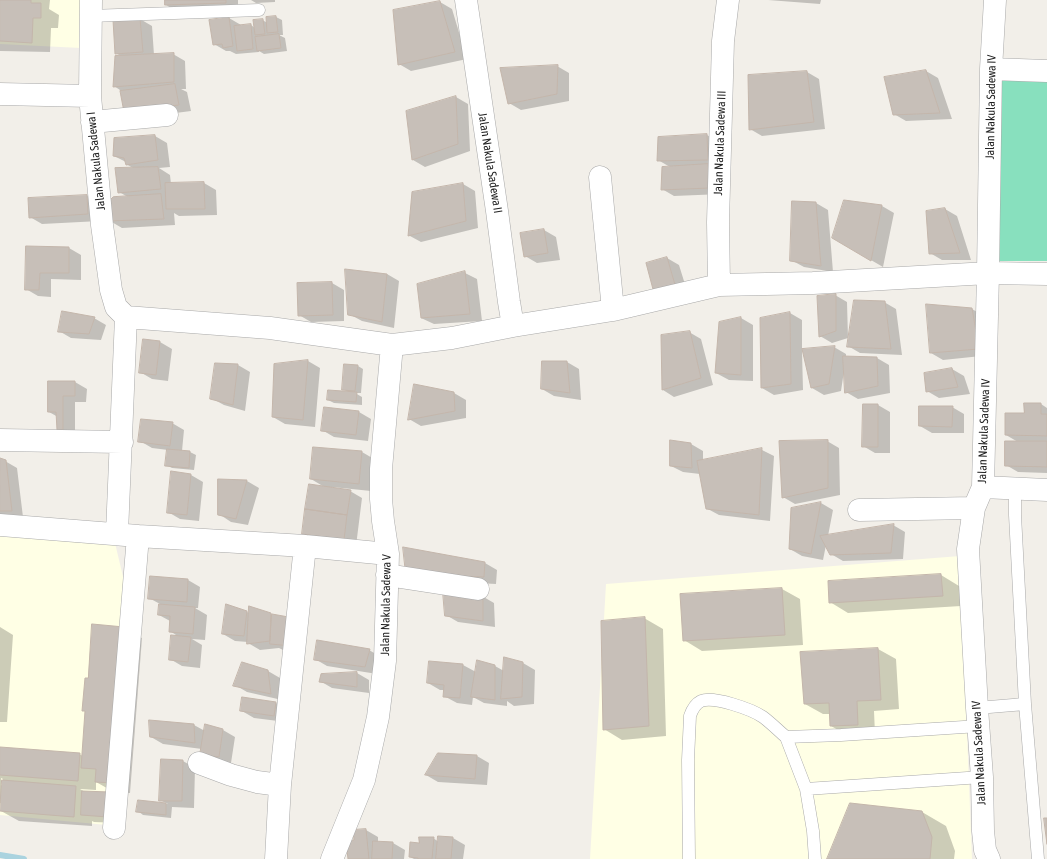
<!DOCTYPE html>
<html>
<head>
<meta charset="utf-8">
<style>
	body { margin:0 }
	canvas { display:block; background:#f2efe9 }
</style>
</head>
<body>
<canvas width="1047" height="859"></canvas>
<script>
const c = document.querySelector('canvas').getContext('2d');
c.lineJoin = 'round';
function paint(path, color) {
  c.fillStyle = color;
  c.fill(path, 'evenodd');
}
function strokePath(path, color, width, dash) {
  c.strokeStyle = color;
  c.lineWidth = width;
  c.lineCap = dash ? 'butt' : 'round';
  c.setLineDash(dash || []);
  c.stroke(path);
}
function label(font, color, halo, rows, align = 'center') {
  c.font = font + ' "Asap Condensed",sans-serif';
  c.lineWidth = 4;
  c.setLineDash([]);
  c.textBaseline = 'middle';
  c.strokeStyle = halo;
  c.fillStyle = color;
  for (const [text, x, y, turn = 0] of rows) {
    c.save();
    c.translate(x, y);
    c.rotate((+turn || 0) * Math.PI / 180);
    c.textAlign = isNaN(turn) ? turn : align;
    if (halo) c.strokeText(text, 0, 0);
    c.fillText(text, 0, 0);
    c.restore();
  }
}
paint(new Path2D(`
	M0,0H82L81,48L0,44Z
	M0,535L115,543L125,585L107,825L0,815Z
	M960,556L972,859H590L606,584Z`), '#ffffe5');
paint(new Path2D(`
	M999,63L1047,66V261H995Z`), '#88e0be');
paint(new Path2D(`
	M0,0H50L49,9L59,15L58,28H51L50,52L0,51Z
	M166,0H238V10L178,12L166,5Z
	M251,0H275V2L256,3Z
	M768,0H821L820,4Z
	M440,2L452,9L467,59L411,71L399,64Z
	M276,17L282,20L283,35H279L285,38L287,51L264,54L259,51V52L236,54L230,51H226L214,44L229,18L241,25V26L251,25L255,28L262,20L268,23Z
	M140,19L152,26L154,55L173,54L185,61L186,89H181L187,92L191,111L137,118L123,92L114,86L122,57L116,53Z
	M557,66L569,73V101L521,110L509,103Z
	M926,71L938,78L952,119L906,121L894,114Z
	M807,72L819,79L825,129L762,136L750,129L749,76Z
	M456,97L468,104L470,151L425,167L413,160L407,112Z
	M707,135L719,142L722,194L674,196L662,189L670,167L658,160Z
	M155,136L167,143L170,167L159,168L170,175L171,184L204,183L216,190L217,215L179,216L174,213L175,225L122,228L110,221L128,197L119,192L133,168L126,164V162L114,156L115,139Z
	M463,184L475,191L478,228L421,242L410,236L413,193Z
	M87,196L99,203L100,221L42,224L30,217Z
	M845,201L882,206L894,213L883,267L833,238Z
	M793,202L816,203L828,210L833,272L804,267L791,260Z
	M945,209L957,216L971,260H942L930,253Z
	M544,230L556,237L560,260L537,263L525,256Z
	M27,247L69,248L81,255V280L51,279V297L38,296L26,289Z
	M667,258L679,265L688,294L647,264Z
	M465,273L477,279L482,321L434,324L421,318Z
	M387,274L399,281L394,328L362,321L349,314Z
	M332,283L344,290V321L311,322L299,315Z
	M835,295L847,302L848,338L832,343L820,336Z
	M884,302L896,309L902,355L860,353L848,346Z
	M972,309L984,316L991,355L943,360L931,353Z
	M790,313L802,320V350L834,347L846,354V358H877L889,365L890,393L858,399L846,392L844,371L841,391L824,395L812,388L803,351H802L803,390L774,395L762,388L761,319Z
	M94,318L106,325L101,340L71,338L59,331Z
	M741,318L753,325V381L729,380L716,373L720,323Z
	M689,332L701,339L713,385L674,397L663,390Z
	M144,340L160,342L172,349L168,381L152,379L140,372Z
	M308,361L320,368L315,427L285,424L273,417Z
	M567,362L579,369L581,400L554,396L542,389Z
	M238,365L250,372L245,411L224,405L211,398Z
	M358,366L363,369L361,393H355L362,397V405L334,403L328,400L350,393L343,389Z
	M952,369L964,376L970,394L939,398L927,391Z
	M75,382L87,389L86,402H75V436L58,429V417L49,412Z
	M454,393L466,400V418L421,426L409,419Z
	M1025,404H1041L1047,408V473L1018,472L1006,465L1018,442L1006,435L1025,414Z
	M864,405H878L890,412V453H875L863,446Z
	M952,407L964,414V433H932L920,426Z
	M325,408L359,412L371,419L368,441L334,437L322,430Z
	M172,423L184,430L182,451L190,452L196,455L194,470L172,468L166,465L168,450L152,448L140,441Z
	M827,441L839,448L840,495L795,504L783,497Z
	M691,444L703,451V460L762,450L774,456L770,521L719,515L706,508L700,474L683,472L671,466Z
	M362,452L374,459L371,491L332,487V489L350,491L362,498L356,546L315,540L303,533L326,488L311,479Z
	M0,459L5,461L17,468L23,517L0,519Z
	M172,472L191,475L203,482L199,521L180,519L168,512Z
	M219,480L247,481L259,488L248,525L231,522L219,514Z
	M821,503L833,510L828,536L893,525L905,532L903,559L843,561L831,554L826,545L823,560L802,556L790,549L792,509Z
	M485,563L497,570L496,584L419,580Z
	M941,575L959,586L961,606L848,613L830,602Z
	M188,580L200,587L198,608H195L207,615L205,640L192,639L202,645L200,668L182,666L170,659L179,637L170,631V621L159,615L160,604L149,598Z
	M782,589L800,599L803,645L702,651L684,640Z
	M482,596L494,603L495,627L458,622L446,615Z
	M227,606L250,613V608L271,615L294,619L283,650L279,648L260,650L248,643V642L235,641L223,634Z
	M644,618L663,629L666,736L622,740L604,729Z
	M0,627L13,635L7,722H0Z
	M124,628L142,638L130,793L114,792L96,782V790L80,789L85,792L120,823L94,822L92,821V826L19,821L1,811L2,803H0V748L79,754L83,756L86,712L83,710L89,679ZM1,778L3,779V786L1,785Z
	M878,649L896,659L899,709L874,711L875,734L849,736L831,726V714H823L805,704Z
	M369,650L381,657L377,674L327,666L315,659Z
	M523,663L535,670L534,704L514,706L507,701V706L484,703L473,697L472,705L457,703L444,696L445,690H440L428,683L463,665L476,672L495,666L504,671Z
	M268,671L280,678L282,700L247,692L235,685Z
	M357,673L369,680V693L332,688L320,681Z
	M243,698L276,703L288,710L286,722L254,718L242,711Z
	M150,721L194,725L205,731L206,725L223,730L235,737L231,763L213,762L202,749L163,744L151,737Z
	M438,754L477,756L489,763L487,785L438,782L426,775Z
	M162,760L183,761L195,768L194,808L172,807L171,818L143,815L138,811L139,801L168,804L160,800Z
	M922,812L946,826L955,851L954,859H828Z
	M366,830L378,837V842L393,843L405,850L404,859H349L355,841Z
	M433,838L439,842L453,838L465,845L463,859H414L410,857L420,844Z`), '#0003');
strokePath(new Path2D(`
	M0,855L24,859`), '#aad3df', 6);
const building = new Path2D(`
	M0,0H31V3H41V18H33L32,43L0,41Z
	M165,0H226V3L165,5Z
	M440,1L455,52L398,65L393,10Z
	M276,16L278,32L267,33L266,17Z
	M229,17L233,46L223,48L222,44L213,45L209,20Z
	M140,18L143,52L115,54L113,20Z
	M263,19L265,34L255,35L253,20Z
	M251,24L253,49L237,51L234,26Z
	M279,34L281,48L257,51L255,37Z
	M174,53V82L113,87L115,56Z
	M558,65L557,94L508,104L500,68Z
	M926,70L940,113L893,115L884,77Z
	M807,71L814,122L749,130L748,75Z
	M175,84L179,105L124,112L120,91Z
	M456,96L458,144L412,160L406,111Z
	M707,134L708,160L657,161L658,137Z
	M155,135L158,160L126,165L124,158L113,156L114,138Z
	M708,164L710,188L661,190L662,167Z
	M158,167L161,189L118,193L115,168Z
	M204,182L205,209H166L165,183Z
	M463,183L466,221L408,236L412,192Z
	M161,194L164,219L109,221L107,203L113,197Z
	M87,195L88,214L29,218L28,198Z
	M844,200L882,205L871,261L832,238Z
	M792,201L816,202L821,266L790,261Z
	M945,208L960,253L929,254L926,211Z
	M544,229L548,253L524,257L520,233Z
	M26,246L69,247V273H40L39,290H25Z
	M667,257L676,288L654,293L646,263Z
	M345,269L387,274L382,322L348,315Z
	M465,271L470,314L421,318L417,284Z
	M332,282L333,315L298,316L297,283Z
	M836,294V331L819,337L817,296Z
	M854,300L885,301L891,349L847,347Z
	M926,304L972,308L979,349L930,353Z
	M62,311L95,317L89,334L58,332Z
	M790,312L791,384L761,388L760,318Z
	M741,317V375L715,373L719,322Z
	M690,331L701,378L662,390L661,335Z
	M143,339L160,341L156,375L139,373Z
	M835,346L829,384L811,388L802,349Z
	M843,356L877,357L878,386L845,393Z
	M308,360L303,420L272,417L274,364Z
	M542,361H567L570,393L541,389Z
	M215,363L238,364L233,405L210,399Z
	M344,364L358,365L355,391L342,390Z
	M952,368L958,387L926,392L924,373Z
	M48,381H75V396H63V430H57L56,412H48Z
	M414,384L454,392L455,411L408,420Z
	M328,390L357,392L356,402L327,400Z
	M1024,403H1041V414H1047V436L1005,435V413H1024Z
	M863,404H878V447H862Z
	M919,406H953L952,427L919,426Z
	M324,407L359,411L356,435L321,431Z
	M141,419L173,422L170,446L138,442Z
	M670,440L691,443L692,468L670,466Z
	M828,440V488L782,498L779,441Z
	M1005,441H1047V467L1005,466Z
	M313,447L362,451L359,484L310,479Z
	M762,448L759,515L706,509L697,461Z
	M167,449L190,451L189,468L165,466Z
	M0,458L6,460L12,511H0Z
	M171,471L191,474L187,515L167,513Z
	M218,479L247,480L236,519L218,515Z
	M309,484L351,490L347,515L305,509Z
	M821,502L811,554L789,549L791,508Z
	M305,509L347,515L344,540L302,534Z
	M894,524L891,553L830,555L820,536Z
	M403,547L485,562L484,577L406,574Z
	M941,574L943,596L829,603L828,581Z
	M150,576L188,579L187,602L148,599Z
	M782,588L785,635L683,641L680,594Z
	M443,592L483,595V621L445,616Z
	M159,604L195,607L193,634L169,632L170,616L158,615Z
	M226,604L247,611L244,636L222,634Z
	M249,606L271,613L270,641L247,644Z
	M272,614L294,618L291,646L270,644Z
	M645,617L649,726L603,730L601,621Z
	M92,624L124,627L113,783L95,782L96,769L81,768L85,711H82L85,678H88Z
	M171,635L191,637L188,662L169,660Z
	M317,640L370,649L365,667L314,660Z
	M878,648L881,700L857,701L858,725L830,726L829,703L804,704L800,652Z
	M504,657L523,662L522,697L501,699Z
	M477,660L495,665V700L471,697Z
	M429,661L463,664L460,698L443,697L444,685L427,683Z
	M242,662L268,670L271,694L233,686Z
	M357,672V687L319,682L321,674Z
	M242,697L276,702L274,716L240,711Z
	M149,720L194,724L195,743L150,737Z
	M205,724L223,729L219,757L200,755Z
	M0,747L80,753L78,781L0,775Z
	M438,753L477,755L475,779L425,775Z
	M161,759L183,760L182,801H159Z
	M2,780L76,786L74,817L0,811Z
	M82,791L109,792L108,817L81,815Z
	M138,800L166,803V815L136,812Z
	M850,803L922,811L932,837L930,859H827Z
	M1044,818H1047V844Z
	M366,829L369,859H348L346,841L354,840L353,830Z
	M438,836L453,837L451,859H436Z
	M419,837H434L432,859H418V858L409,857L410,842L419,843Z
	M373,841L393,842L392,859H372Z`);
paint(building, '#c7bfb8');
strokePath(building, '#c4b6ab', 1);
const service = new Path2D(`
	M90,16L259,10
	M1015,489V515L1025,704L1038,859
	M977,708L1025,704
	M786,737L806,789
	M689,859L688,760L690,716C692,710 695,704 701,701C714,696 751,709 763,717C771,723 779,731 786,737L841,735L979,726
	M815,859L813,831L806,789L982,777`);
const minor = new Path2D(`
	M91,0L90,96L102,225L111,290L116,307L126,317
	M466,0L497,211L509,302L513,326
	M991,69L1047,71
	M0,94L90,96
	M92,122L167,115
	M600,177L613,310
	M719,285L718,222L723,41L728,0
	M126,317L270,328L392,345L452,338L513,326L613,310L719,285L813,283L988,273L1047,274
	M0,440L122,442
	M983,487L1047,490
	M859,510L974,508
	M0,525L138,536L305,546L388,554
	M117,533L126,317
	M387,575L478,589
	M199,763L231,775L257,782L280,785
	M114,828L138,536
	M276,859L280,785L305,546
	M332,859L364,780L378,717L385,661L388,554L383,521L381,499V469L392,345
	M989,859L985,850L983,831L982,777L977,708L968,549L974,508L983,487L988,273L991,69L995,0`);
strokePath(service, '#a9a9a9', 13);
strokePath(minor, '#a9a9a9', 23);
strokePath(service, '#fff', 12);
strokePath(minor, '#fff', 22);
label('12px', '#222', '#fff', [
	["Jalan Nakula Sadewa IV",991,107,-89],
	["Jalan Nakula Sadewa III",720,143,-88],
	["Jalan Nakula Sadewa I",96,161,-96],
	["Jalan Nakula Sadewa II",490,163,81],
	["Jalan Nakula Sadewa IV",984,431,-88],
	["Jalan Nakula Sadewa V",386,605,-89],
	["Jalan Nakula Sadewa IV",979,753,-93]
]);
</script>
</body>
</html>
